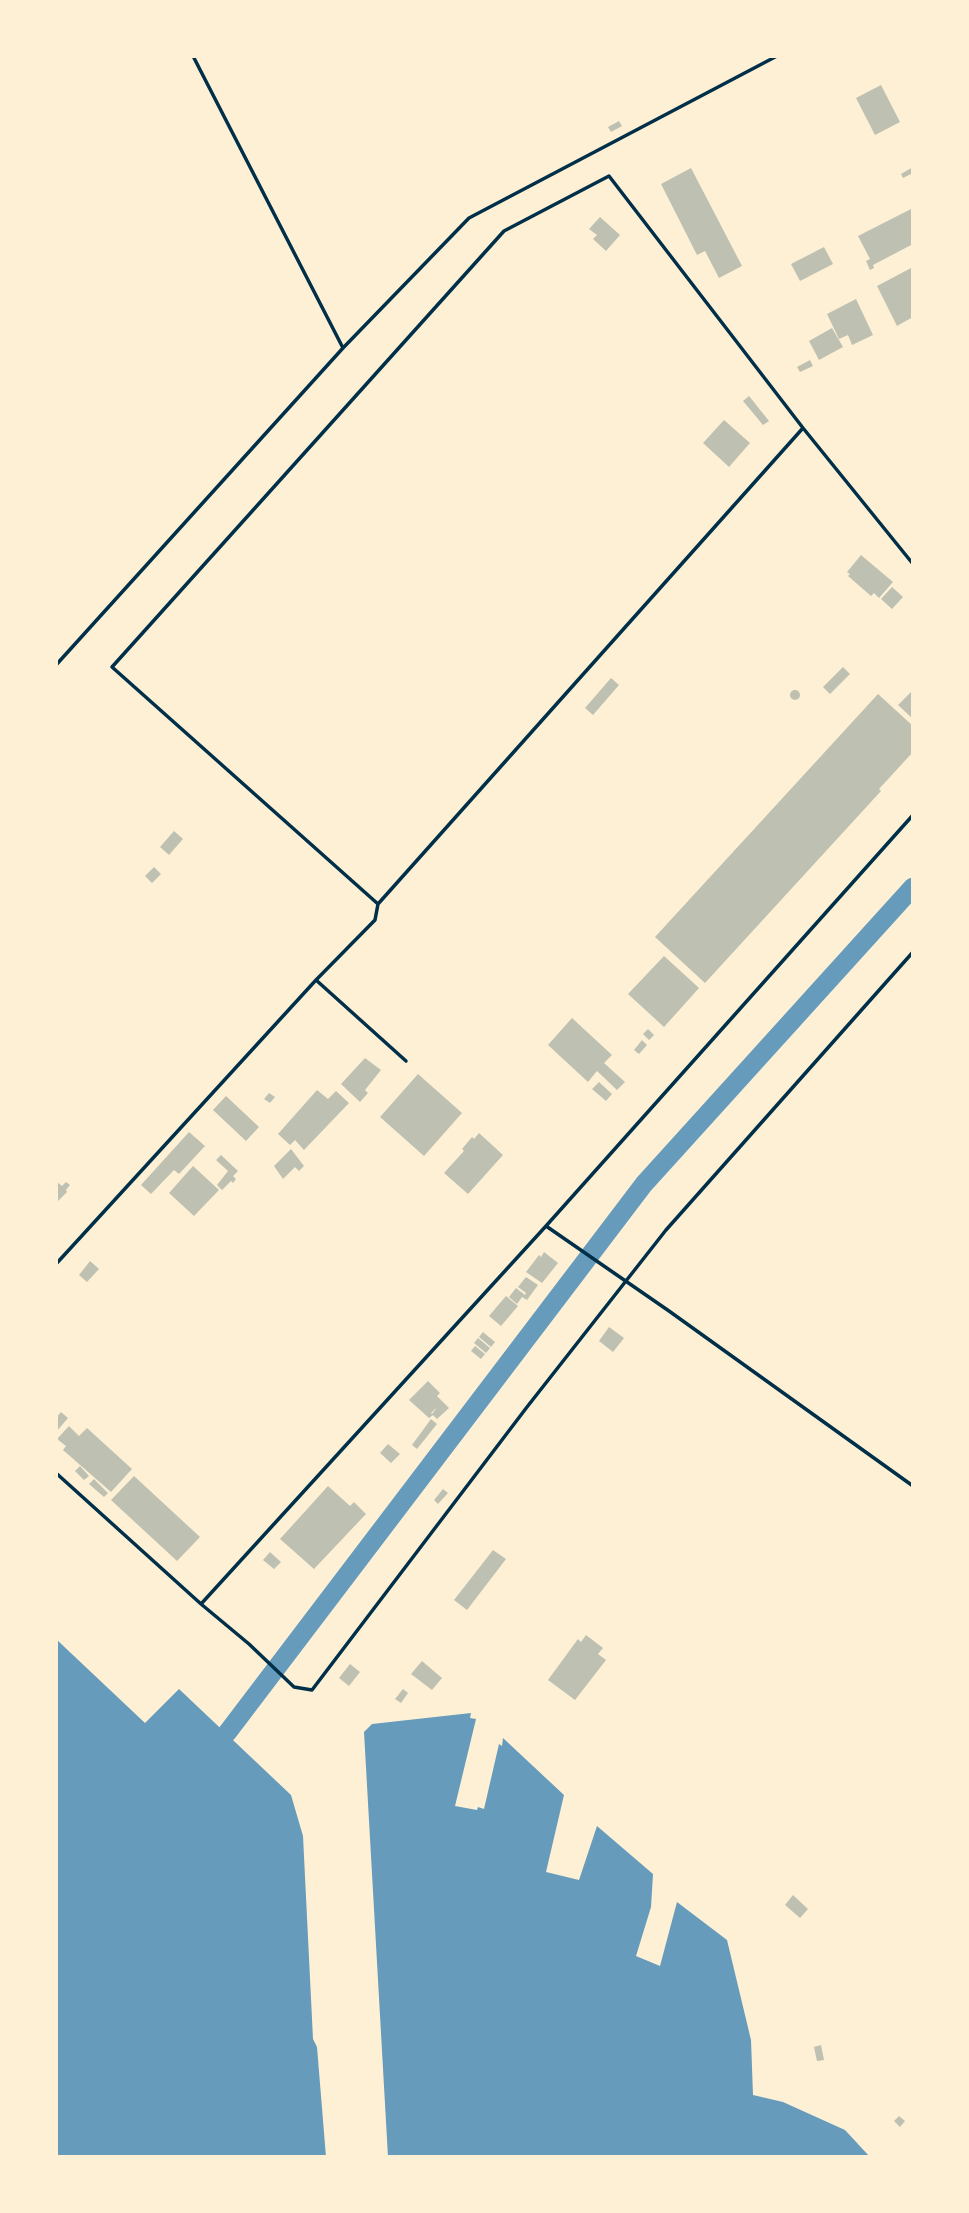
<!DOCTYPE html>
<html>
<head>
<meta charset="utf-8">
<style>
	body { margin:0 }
	#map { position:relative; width:969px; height:2213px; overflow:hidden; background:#fdf0d5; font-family:"Roboto Condensed",sans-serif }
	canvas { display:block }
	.frame { position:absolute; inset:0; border:58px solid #fdf0d5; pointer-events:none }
</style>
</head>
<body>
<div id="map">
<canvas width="969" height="2213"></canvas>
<div class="frame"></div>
</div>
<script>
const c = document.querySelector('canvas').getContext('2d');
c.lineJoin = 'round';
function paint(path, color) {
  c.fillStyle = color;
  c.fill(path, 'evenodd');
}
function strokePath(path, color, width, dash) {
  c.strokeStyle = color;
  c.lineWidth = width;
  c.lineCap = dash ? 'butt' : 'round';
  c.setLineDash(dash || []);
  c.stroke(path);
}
paint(new Path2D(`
	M56,1639L145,1723L179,1689L291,1795L303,1836L313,2039L317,2047L326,2157H56Z
	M471,1713L470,1718L476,1719L455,1806L477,1810L478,1807L484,1809L499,1744L502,1746L503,1738L564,1795L546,1872L579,1880L597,1826L653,1874L651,1907L636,1956L660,1966L677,1902L727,1940L751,2040L753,2095L783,2102L845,2130L870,2157H388L364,1732L372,1724Z`), '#669bbc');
strokePath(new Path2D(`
	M227,1733L644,1184L913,887`), '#669bbc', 19);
paint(new Path2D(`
	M881,85L900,122L875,135L856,98Z
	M619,121L622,126L611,132L608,127Z
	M913,167V173L903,178L901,174Z
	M691,168L742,266L719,278L705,251L697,255L661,184Z
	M913,208V244L873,265L874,268L870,270L866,261L870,259L858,236Z
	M600,217L620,235L606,251L593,239L597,235L589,229Z
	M824,247L833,264L800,281L791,264Z
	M913,267V317L897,326L877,286Z
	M856,299L873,335L852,345L848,335L839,339L827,314Z
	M832,328L843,347L819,360L809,341Z
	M810,360L813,366L800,372L797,367Z
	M749,396L769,421L763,425L743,401Z
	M724,420L750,443L729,467L703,443Z
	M861,555L893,582L879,598L874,593L871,596L848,576L850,574L847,572Z
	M892,587L903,597L892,609L881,599Z
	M843,667L850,674L830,694L823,687Z
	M611,678L619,685L593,715L585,708Z
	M790 695a5 5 0 1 1 10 0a5 5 0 1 1-10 0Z
	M913,690V719L898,705Z
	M878,694L913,726V752L879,789L881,791L705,983L655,937Z
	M174,831L183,839L169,855L160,847Z
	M154,867L161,874L152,883L145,876Z
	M664,956L699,988L664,1027L628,994Z
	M572,1018L612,1055L604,1063L625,1082L617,1090L597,1071L588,1082L548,1045Z
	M648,1029L654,1035L649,1040L643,1034Z
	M642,1040L647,1045L639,1054L634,1050Z
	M365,1058L381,1070L365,1090L368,1093L360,1102L341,1084Z
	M418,1074L462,1113L424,1156L380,1117Z
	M599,1082L612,1094L606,1101L592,1089Z
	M317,1090L328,1099L336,1091L349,1103L304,1150L295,1140L290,1145L278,1134Z
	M269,1093L275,1097L270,1103L264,1099Z
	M226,1096L259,1127L246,1141L213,1110Z
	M189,1132L205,1146L179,1174L174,1170L151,1194L141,1185Z
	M479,1133L503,1155L468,1194L444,1173L464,1151L462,1149L472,1137L474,1139Z
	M291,1149L304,1166L299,1171L295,1167L283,1179L274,1166Z
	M221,1155L238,1171L233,1176L236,1179L233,1183L231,1181L222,1190L217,1185L228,1171L216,1160Z
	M193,1166L219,1190L194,1216L169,1193Z
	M56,1181L62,1186L66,1182L70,1185L66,1190L67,1192L56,1203Z
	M544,1252L558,1263L542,1283L526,1272L539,1255L541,1257Z
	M90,1261L99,1269L87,1282L79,1275Z
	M526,1277L538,1285L527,1300L522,1297L517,1304L509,1297L516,1288L525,1295L526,1293L518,1287Z
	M506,1296L518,1306L501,1326L489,1316Z
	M609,1327L624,1338L613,1352L599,1341Z
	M483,1332L495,1342L491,1347L479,1337Z
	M478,1338L490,1348L486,1353L474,1343Z
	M475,1346L485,1354L481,1359L471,1351Z
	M428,1381L440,1393L437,1396L449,1408L437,1419L432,1414L437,1407L431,1413L433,1415L429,1418L409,1400Z
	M61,1412L68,1418L56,1432V1418Z
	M431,1419L437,1424L417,1449L412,1445Z
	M69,1426L79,1436L87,1428L132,1469L111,1492L63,1450L66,1446L57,1439Z
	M388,1444L400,1454L391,1463L380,1453Z
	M80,1466L89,1476L84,1480L75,1471Z
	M134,1476L200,1537L177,1561L111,1500Z
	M94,1479L108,1493L104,1497L89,1484Z
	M328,1486L350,1506L354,1502L366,1514L314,1569L280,1539Z
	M443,1489L448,1493L438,1504L434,1500Z
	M493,1550L506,1559L467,1610L454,1600Z
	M270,1552L281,1562L274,1569L263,1560Z
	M586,1635L603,1648L598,1654L606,1660L575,1700L548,1680L578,1639L581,1642Z
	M422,1661L442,1678L432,1690L411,1674Z
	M350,1664L360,1672L349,1686L339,1678Z
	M403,1689L408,1693L401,1703L395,1699Z
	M793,1895L808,1909L800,1918L785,1905Z
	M821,2045L824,2060L817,2061L814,2047Z
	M899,2116L905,2121L900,2127L894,2121Z`), '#bec0b2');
strokePath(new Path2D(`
	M193,56L343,348
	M56,665L343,348L469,218L777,56
	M378,904L112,667L504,231L609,176L803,428L913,564
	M316,980L406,1061
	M546,1226L669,1311L913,1486
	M56,1264L316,980L375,920L378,904L803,428
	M56,1473L201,1604L249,1644L294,1687L312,1690L527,1407L666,1230L913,952
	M201,1604L546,1226L913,815`), '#003049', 3.5);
</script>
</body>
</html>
